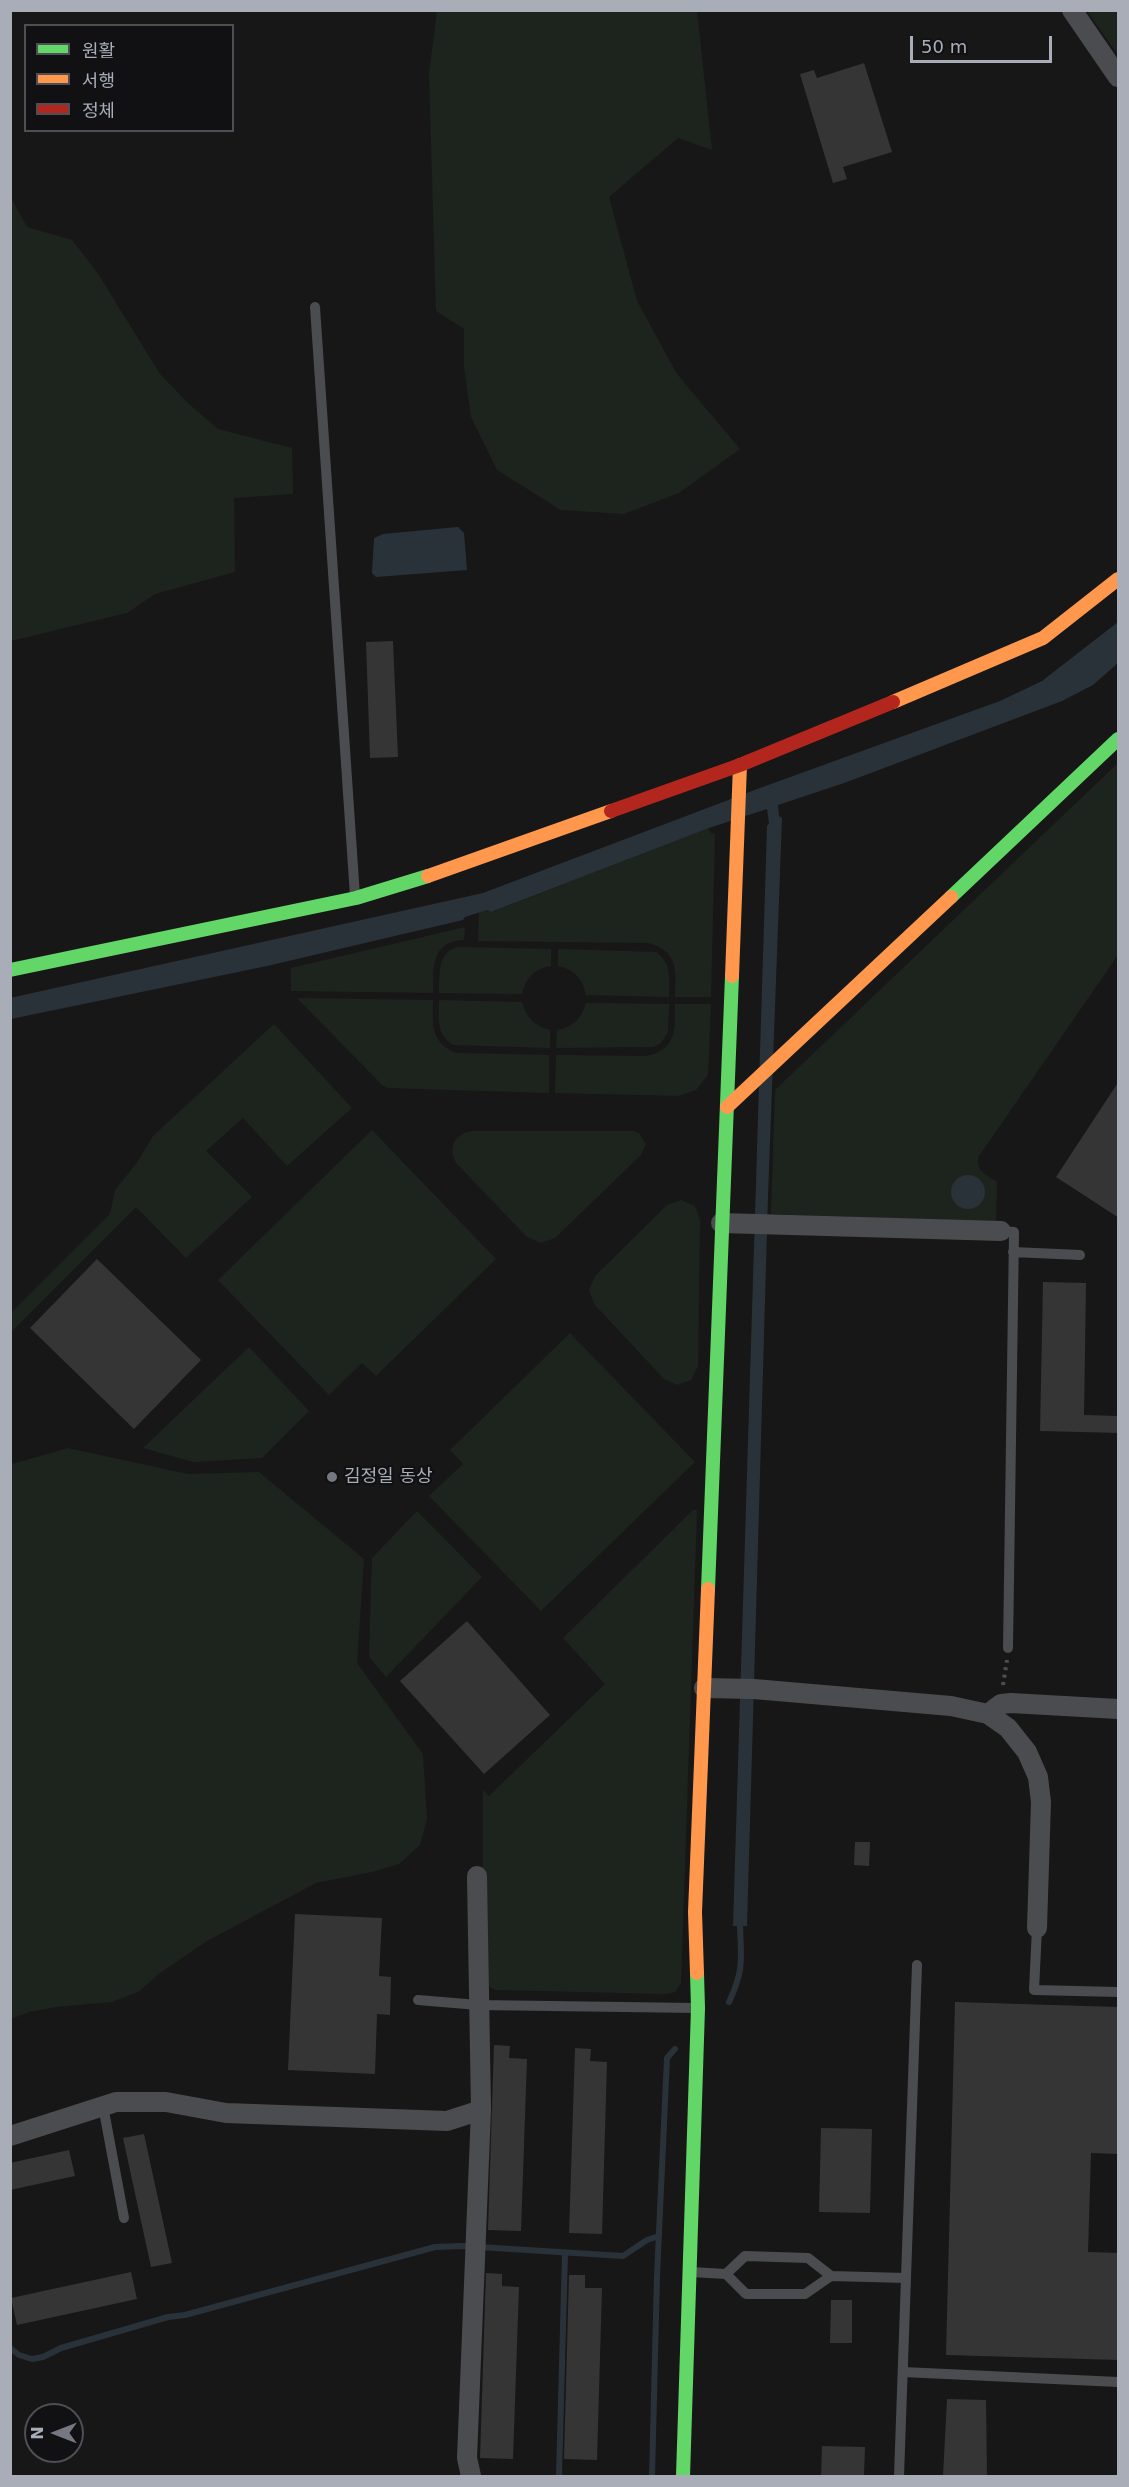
<!DOCTYPE html>
<html>
<head>
<meta charset="utf-8">
<style>
	body { margin:0 }
	#map { position:relative; width:1129px; height:2487px; overflow:hidden; background:#171717; font-family:"DejaVu Sans","Noto Sans KR",sans-serif }
	canvas { display:block }
	.frame { position:absolute; inset:0; border:12px solid #a8adb8; pointer-events:none }
	.legend { position:absolute; left:24px; top:24px; width:210px; height:108px; box-sizing:border-box; background:#111113; border:2px solid #4d4f55; margin:0; padding:8px 10px; list-style:none; font-size:18px; color:#a8adb8 }
	.legend li { display:flex; align-items:center; gap:12px; height:30px }
	.legend b { width:30px; border:2px solid #4d4f55 }
	.north { position:absolute; left:24px; top:2403px; width:60px; height:60px; box-sizing:border-box; background:#111113; border:2px solid #4d4f55; border-radius:50%; rotate:270deg; font-size:16px; font-weight:700; line-height:24px; text-align:center; color:#a8adb8 }
	.north::after { content:''; display:block; margin:auto; width:21px; height:27px; background:#757880; clip-path:polygon(50% 0,100% 100%,50% 72%,0 100%) }
	.scale { position:absolute; left:910px; top:36px; width:142px; height:27px; box-sizing:border-box; border:3px solid #a8adb8; border-top:0; padding-left:8px; font-size:18px; line-height:21px; white-space:nowrap; color:#a8adb8; -webkit-text-stroke:4px #111113; paint-order:stroke }
</style>
</head>
<body>
<div id="map">
<canvas width="1129" height="2487"></canvas>
<div class="frame"></div>
<ul class="legend">
<li><b style="height:8px;background:#63d668"></b>원활</li>
<li><b style="height:8px;background:#ff974d"></b>서행</li>
<li><b style="height:8px;background:#b3261e"></b>정체</li>
</ul>
<div class="north">N</div>
<div class="scale">50 m</div>
</div>
<script>
const c = document.querySelector('canvas').getContext('2d');
c.lineJoin = 'round';
function paint(path, color) {
  c.fillStyle = color;
  c.fill(path, 'evenodd');
}
function strokePath(path, color, width, dash) {
  c.strokeStyle = color;
  c.lineWidth = width;
  c.lineCap = dash ? 'butt' : 'round';
  c.setLineDash(dash || []);
  c.stroke(path);
}
function label(font, color, halo, rows, align = 'center') {
  c.font = font + ' "DejaVu Sans","Noto Sans KR",sans-serif';
  c.lineWidth = 4.5;
  c.setLineDash([]);
  c.textBaseline = 'middle';
  c.strokeStyle = halo;
  c.fillStyle = color;
  for (const [text, x, y, turn = 0] of rows) {
    c.save();
    c.translate(x, y);
    c.rotate((+turn || 0) * Math.PI / 180);
    c.textAlign = isNaN(turn) ? turn : align;
    if (halo) c.strokeText(text, 0, 0);
    c.fillText(text, 0, 0);
    c.restore();
  }
}
paint(new Path2D(`
	M437,11H697L712,150L678,138L609,197L637,301L677,374L740,449L679,493L624,514L561,510L497,470L471,417L464,367V329L436,311L429,74Z
	M1087,11H1118V55Z
	M10,196L27,227L72,240L97,272L160,374L188,403L218,429L292,448L293,494L234,498L235,572L155,594L127,613L11,641Z
	M1118,763V955L979,1156C975,1171 986,1174 997,1182L996,1222L771,1214L775,1090Z
	M708,828L711,833L715,834L711,997H675C676,971 679,951 648,943L478,941L479,912L487,910L492,912Z
	M465,927L464,940C431,941 433,968 433,993L291,991V968Z
	M459,947L551,949V966C535,968 525,979 522,994L439,993C440,976 436,951 459,947Z
	M558,949L656,952C672,963 669,979 669,997L586,995C583,979 574,969 558,966Z
	M297,998L433,1000C432,1024 431,1043 456,1053L549,1055V1093L388,1088L382,1085Z
	M439,1000L522,1002C526,1017 534,1026 550,1030V1048L453,1045C436,1034 439,1019 439,1000Z
	M586,1003L669,1004L668,1032L661,1043L654,1047L556,1048L557,1030C572,1028 582,1018 586,1003Z
	M675,1004H711L708,1075L696,1090L678,1096L555,1093L556,1055L647,1056C677,1049 675,1030 675,1004Z
	M274,1024L352,1108L287,1166L243,1118L206,1151L252,1197L186,1258L136,1207L11,1332V1313L110,1214L115,1190L136,1164L153,1136Z
	M372,1130L496,1259L376,1376L362,1363L329,1395L218,1280Z
	M472,1131H633L639,1133L646,1144L641,1155L555,1238L541,1243L527,1237L457,1164C447,1148 454,1134 472,1131Z
	M681,1200L695,1206L700,1220L698,1366L691,1380L677,1385L664,1379L594,1304L589,1290L595,1276L667,1205Z
	M570,1333L695,1462L541,1611L429,1496L463,1464L450,1450Z
	M249,1347L309,1411L262,1458L193,1462L143,1448Z
	M68,1448L188,1474L259,1472L364,1559L357,1663L423,1754L427,1819L420,1845L399,1864L372,1872L316,1883L207,1941L160,1973L138,1992L112,2002L56,2007L29,2012L11,2019L12,1464Z
	M693,1510H697L681,1983L675,1992L667,1994L496,1990L487,1986L483,1975V1790L489,1796L605,1684L563,1638Z
	M417,1511L482,1577L386,1677L369,1657L372,1558Z`), '#1d241e');
paint(new Path2D(`
	M458,527L464,533L467,570L376,577L372,573L374,538L383,534Z
	M1118,622V663L1093,685L1062,701L847,782L778,805L779,816L782,818L768,1196L747,1926H733L767,826L769,823L767,809L709,828L491,912L487,910L465,917L463,920L267,966L11,1019L10,998L483,893L760,788L1000,701L1042,681Z
	M951 1192a17 17 0 1 1 34 0a17 17 0 1 1-34 0Z`), '#2a3239');
strokePath(new Path2D(`
	M729,2002C746,1966 740,1956 740,1919
	M10,2348L19,2355L32,2359L43,2357L61,2348L168,2317L185,2315L435,2247L463,2246L623,2256L647,2240L659,2236
	M559,2476L565,2253
	M652,2476L657,2276L667,2058L675,2049`), '#2a3239', 6);
paint(new Path2D(`
	M864,63L892,152L843,167L847,179L833,183L800,74L814,70L817,78Z
	M393,641L398,757L370,758L366,642Z
	M1119,1081V1218L1056,1177Z
	M97,1259L201,1360L134,1429L30,1328Z
	M1043,1282L1086,1283L1084,1415L1119,1416V1433L1040,1431Z
	M467,1621L550,1715L484,1774L400,1681Z
	M855,1842H870L869,1866L854,1865Z
	M295,1914L382,1918L379,1976L391,1977L390,2015L377,2014L375,2074L288,2070Z
	M955,2002L1119,2007V2154L1091,2153L1088,2252L1119,2253V2360L946,2355Z
	M494,2045L510,2046L509,2058L527,2059L521,2231L488,2230Z
	M575,2048L591,2049L590,2061L607,2062L602,2234L569,2233Z
	M821,2128L872,2129L870,2213L819,2212Z
	M144,2134L172,2263L151,2267L123,2138Z
	M69,2150L75,2176L10,2190V2163Z
	M131,2272L137,2299L17,2325L11,2298Z
	M486,2273L502,2274V2286L519,2287L513,2459L480,2458Z
	M569,2275H585V2288H602L597,2460L564,2459Z
	M831,2300H852V2343H830Z
	M947,2399L986,2400L987,2476H943Z
	M822,2446L865,2447L864,2476H821Z`), '#353536');
strokePath(new Path2D(`
	M1003,1685L1007,1660`), '#4d4e52', 4, [3, 4.5]);
strokePath(new Path2D(`
	M315,307L355,896
	M1001,1231L1014,1232L1008,1648
	M1013,1252L1080,1255
	M1037,1928L1034,1990L1118,1992
	M418,2000L478,2005L696,2008
	M103,2106L124,2218
	M691,2272L726,2274L746,2294H805L831,2276L906,2278
	M726,2274L745,2256L808,2258L831,2276
	M903,2372L1118,2382
	M899,2476L917,1965`), '#4b4c50', 10);
strokePath(new Path2D(`
	M1072,10L1118,77
	M721,1223L1001,1231
	M704,1688L754,1689L951,1706L988,1714L1008,1728L1027,1752L1038,1777L1041,1802L1037,1928
	M988,1714L1001,1704L1011,1703L1118,1709
	M10,2136L116,2102H166L226,2113L447,2121L481,2110
	M471,2476L467,2458L481,2110L477,1876`), '#4b4c50', 20);
strokePath(new Path2D(`
	M951,897L1118,739
	M10,970L356,898L428,876
	M708,1589L732,976
	M683,2476L698,2008L697,1973`), '#63d668', 14);
strokePath(new Path2D(`
	M893,702L1043,638L1118,579
	M428,876L611,811
	M732,976L740,765
	M727,1107L951,897
	M697,1973L695,1912L708,1589`), '#ff974d', 14);
strokePath(new Path2D(`
	M611,811L740,765L893,702`), '#b3261e', 14);
for (const [x, y, r, color] of [
	[332,1477,6,"#757880"]
]) {
  const dot = new Path2D();
  dot.arc(x, y, r, 0, 2 * Math.PI);
  c.fillStyle = color;
  c.fill(dot);
  strokePath(dot, '#111113', 2);
}
label('18px', '#a8adb8', '#111113', [
	["김정일 동상",344,1477]
], 'left');
</script>
</body>
</html>
